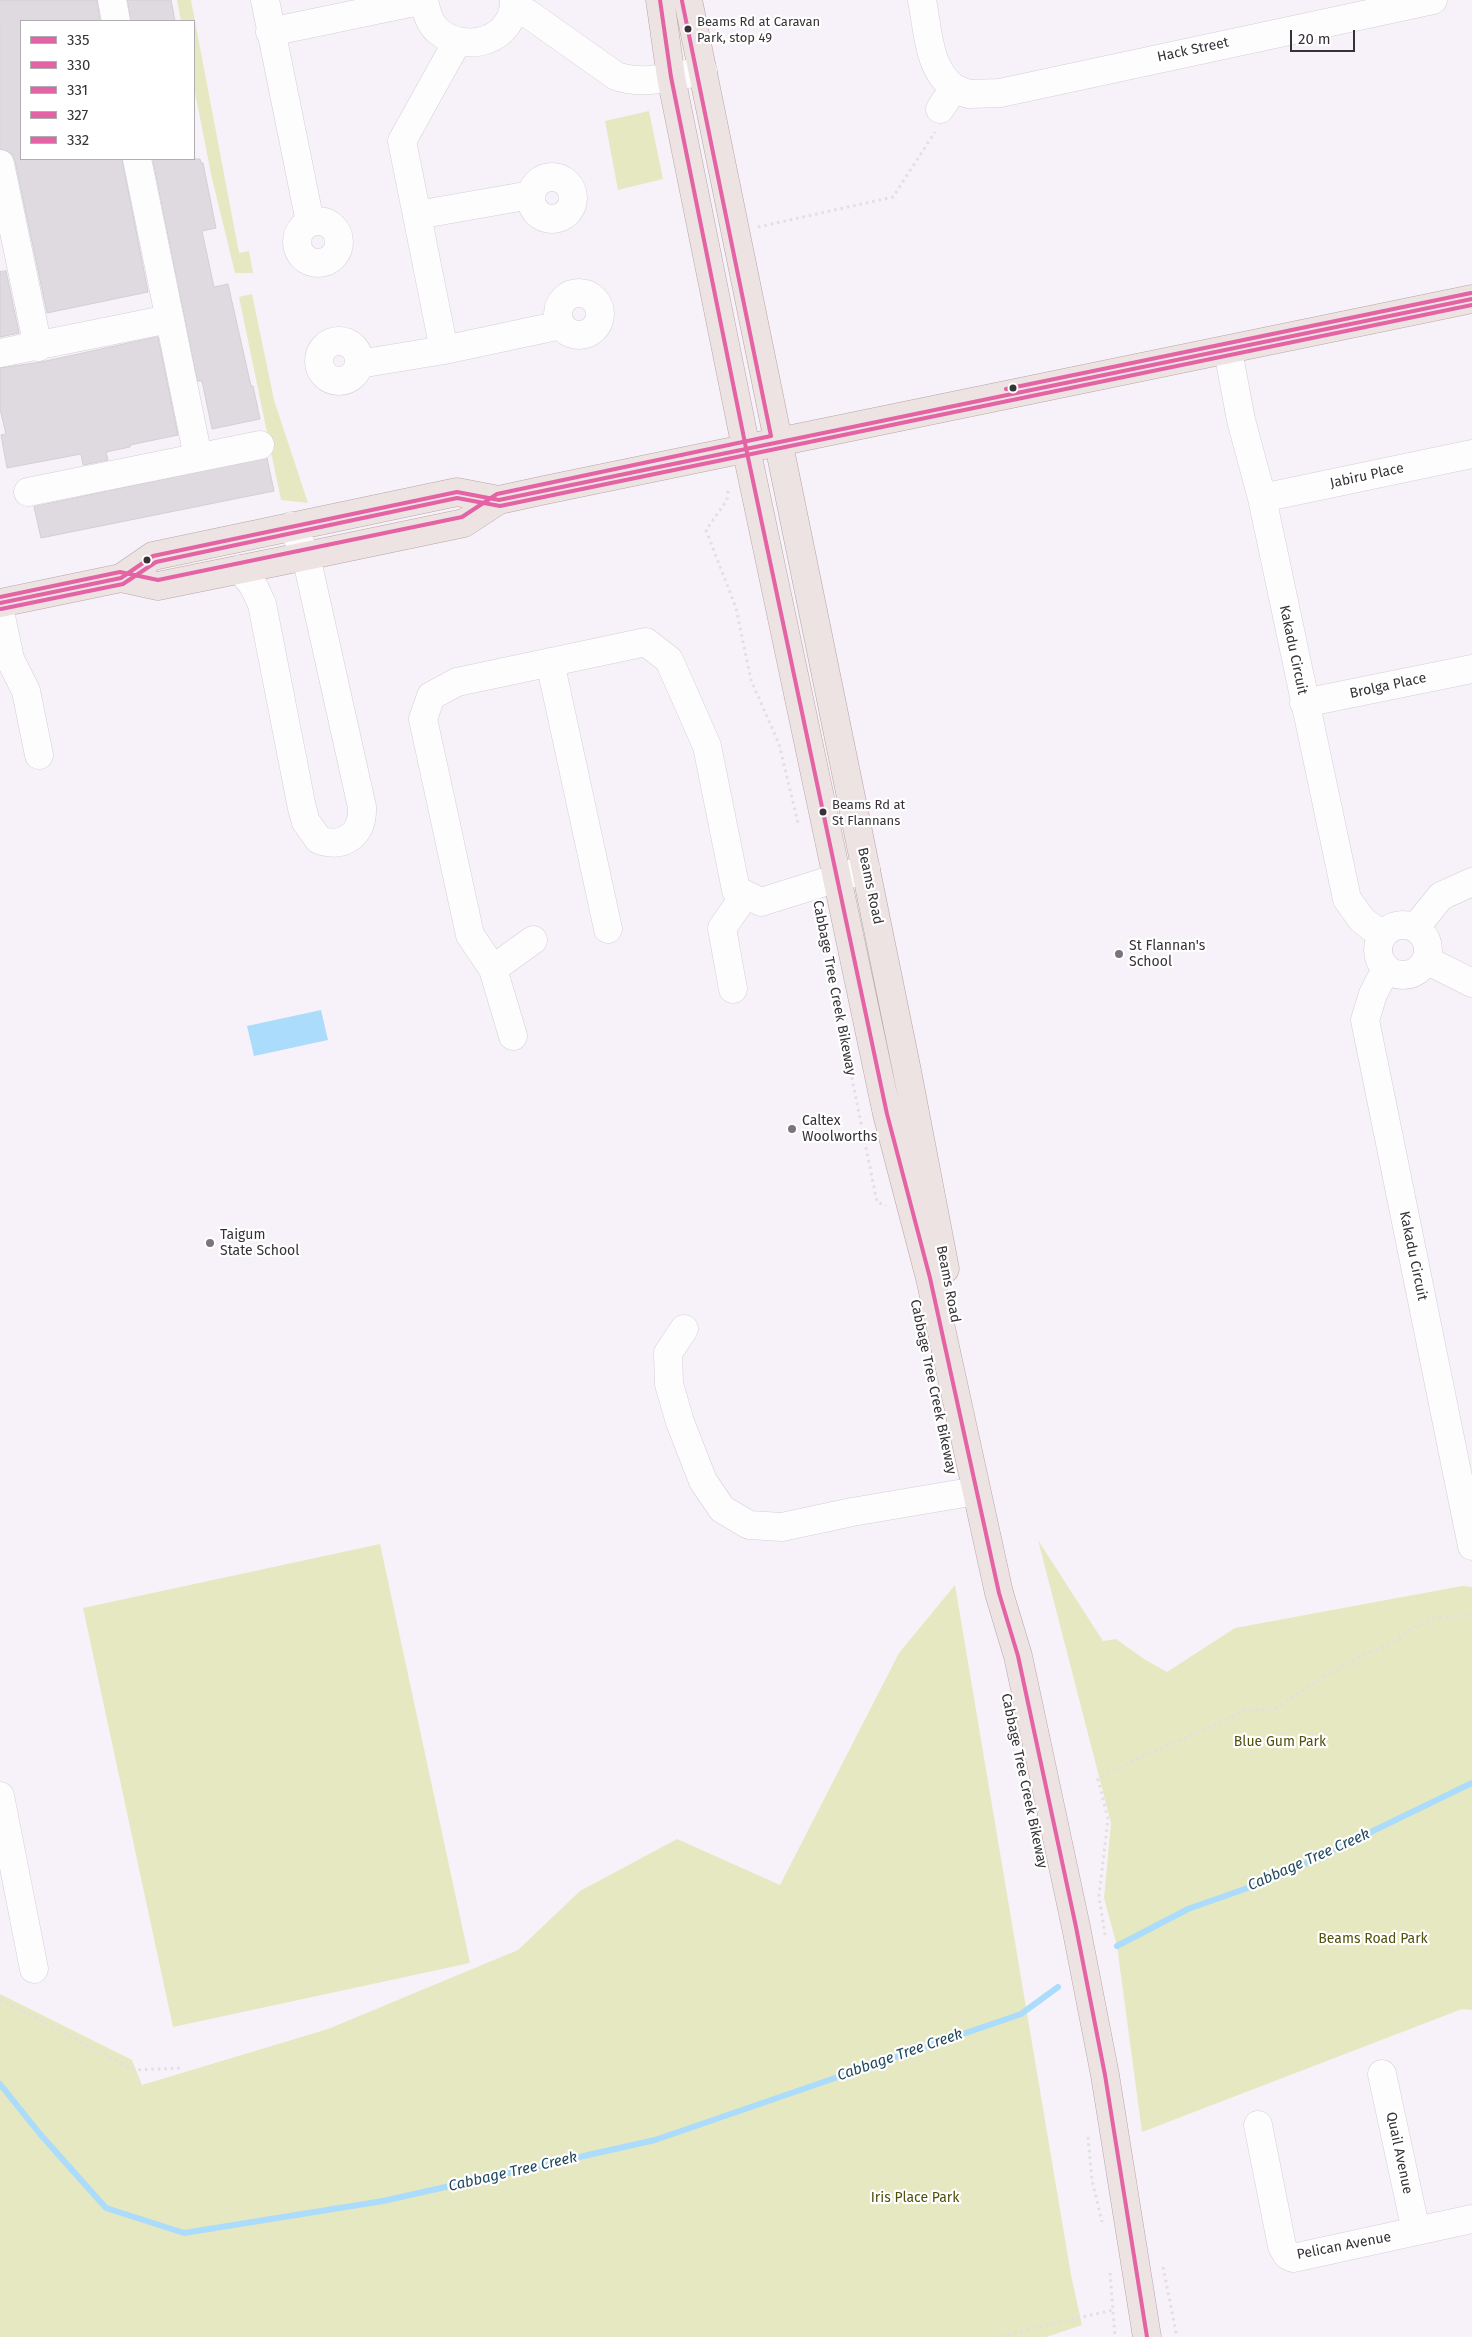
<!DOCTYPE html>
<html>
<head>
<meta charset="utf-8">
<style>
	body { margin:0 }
	#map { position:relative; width:1472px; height:2337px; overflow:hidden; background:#f7f2f9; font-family:"Fira Sans",sans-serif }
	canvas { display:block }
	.legend { position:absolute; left:20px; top:20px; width:175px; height:140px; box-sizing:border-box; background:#fff; border:1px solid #afadaf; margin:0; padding:6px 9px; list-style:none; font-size:15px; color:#363237 }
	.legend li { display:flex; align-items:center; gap:10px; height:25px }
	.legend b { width:25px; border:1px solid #afadaf }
	.scale { position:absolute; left:1290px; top:30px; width:65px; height:22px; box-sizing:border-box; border:2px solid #363237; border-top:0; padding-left:6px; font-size:15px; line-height:18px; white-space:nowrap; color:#363237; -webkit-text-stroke:4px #fff; paint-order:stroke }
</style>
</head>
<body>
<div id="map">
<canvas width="1472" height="2337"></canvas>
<ul class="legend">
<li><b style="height:6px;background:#e463a4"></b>335</li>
<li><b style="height:6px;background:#e463a4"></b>330</li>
<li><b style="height:6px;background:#e463a4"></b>331</li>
<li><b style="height:6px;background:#e463a4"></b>327</li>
<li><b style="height:6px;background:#e463a4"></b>332</li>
</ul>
<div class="scale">20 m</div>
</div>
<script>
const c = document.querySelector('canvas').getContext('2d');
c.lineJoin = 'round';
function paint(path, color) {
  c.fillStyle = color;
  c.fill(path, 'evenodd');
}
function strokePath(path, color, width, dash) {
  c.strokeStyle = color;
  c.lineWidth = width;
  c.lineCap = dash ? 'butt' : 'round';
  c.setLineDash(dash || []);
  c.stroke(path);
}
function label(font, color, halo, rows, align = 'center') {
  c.font = font + ' "Fira Sans",sans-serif';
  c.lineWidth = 4.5;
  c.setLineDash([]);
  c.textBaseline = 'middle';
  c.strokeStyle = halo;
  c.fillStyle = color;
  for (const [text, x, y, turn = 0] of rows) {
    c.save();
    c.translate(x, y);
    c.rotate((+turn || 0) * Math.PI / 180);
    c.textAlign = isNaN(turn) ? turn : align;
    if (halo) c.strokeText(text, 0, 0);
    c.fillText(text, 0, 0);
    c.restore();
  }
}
paint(new Path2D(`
	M177,0H191L239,253L249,251L253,273H235L211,174L194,87V21H181Z
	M649,111L663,179L618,190L605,121Z
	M252,294L274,400L308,503L281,500L239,297Z
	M1038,1540L1103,1641L1116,1639L1144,1659L1167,1672L1235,1628L1462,1586L1472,1587V2010L1462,2009L1142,2132L1117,1946L1104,1898L1111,1823Z
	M380,1544L470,1963L173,2027L83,1608Z
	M955,1585L1071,2275L1082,2325L1046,2337H0V1994L132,2060L142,2085L328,2029L518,1950L580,1891L677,1839L780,1885L899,1653Z`), '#e6e8c1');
paint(new Path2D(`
	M321,1010L328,1040L254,1056L247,1026Z`), '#abdcfb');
strokePath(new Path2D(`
	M1117,1946L1188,1909L1276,1878L1472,1783
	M0,2084L40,2134L106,2208L184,2233L383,2201L655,2140L1021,2014L1058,1987`), '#abdcfb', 6);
const building = new Path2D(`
	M0,0H97L100,21H21V159H122L148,292L47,313L15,161L11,153L0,149Z
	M128,0H171L175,21H131Z
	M153,159H200L201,163H203L216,228L202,231L214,287L228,284L251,386H253L260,419L212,429L202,381H198Z
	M6,271L19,333L0,337V272Z
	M158,337L178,435L130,445V447L106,452L108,460L83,465L81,454L7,468L1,435L6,434L0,409V368L41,362Z
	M267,458L274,491L41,538L34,507Z`);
paint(building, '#dedae0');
strokePath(building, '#d2ced4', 1);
const minor = new Path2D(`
	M112,0L116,21
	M265,0L310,222
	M424,0C426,11 429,23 438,31C466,55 515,40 514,0
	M922,0C928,30 928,69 954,88L940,109
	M514,9L527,13L616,76C644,86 674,76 703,71
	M270,32L424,0
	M457,42L402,141L444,350L561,325
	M954,88L968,94L1000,93L1433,0
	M137,159L198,457
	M0,164L38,347
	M531 198a21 21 0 1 1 42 0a21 21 0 1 1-42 0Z
	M417,215L531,195
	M297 242a21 21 0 1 1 42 0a21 21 0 1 1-42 0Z
	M558 314a21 21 0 1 1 42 0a21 21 0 1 1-42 0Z
	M319 361a20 20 0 1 1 40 0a20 20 0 1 1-40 0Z
	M1228,351L1241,420L1262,498L1347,899L1362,920L1382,935
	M0,353L169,319
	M359,364L444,350
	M28,492L260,445
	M1262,498L1472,454
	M240,569L253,585L262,604L302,808L306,822L319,840C346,849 363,833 362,807L306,556L292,526
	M0,612L10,659L26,691L39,755
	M550,662L608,929
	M1304,703L1472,669
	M1378 950a25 25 0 1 1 50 0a25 25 0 1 1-50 0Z
	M1415,928L1441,896L1472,882
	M1426,960L1472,983
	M493,969L533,940
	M1386,969L1373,994L1365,1020L1472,1546
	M733,989L722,928L745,895
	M513,1036L493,969L470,935L423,719L431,696L457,682L646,642L669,660L707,746L736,890L761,902L866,869
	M684,1329L668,1353L669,1384L680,1422L703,1481L722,1509L749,1525L782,1527L852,1512L976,1491
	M0,1796L34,1969
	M1382,2074L1416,2231
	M1258,2125L1282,2246L1287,2255L1293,2258L1472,2219`);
const major = new Path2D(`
	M660,0L671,77L746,448L887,1114L930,1278L999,1593L1018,1656L1076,1927L1105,2075L1147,2337
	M688,0L907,1071L945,1269
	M121,578L153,556L457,492L499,500
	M0,603L121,578L158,586L306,556L464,523L499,500L545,490L1472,299`);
strokePath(minor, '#d3cfd5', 29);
strokePath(major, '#b7a5a5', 29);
strokePath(new Path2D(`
	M758,227L893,197L935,132
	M728,491L727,500L706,530L736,608L751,680L779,744L798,823
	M844,1039L877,1202L886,1206
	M1105,1935L1099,1896L1108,1819L1098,1779L1136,1759L1229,1719L1242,1710L1274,1709L1332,1672L1370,1652L1393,1643L1410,1630L1433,1619L1472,1614
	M0,1999L134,2070L183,2068
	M1088,2137L1092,2180L1102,2222
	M1163,2267L1177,2337
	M1110,2273L1115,2337
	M995,2337L1113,2310`), '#e1dfe2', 3, [2.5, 4]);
strokePath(minor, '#fefdfe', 28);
strokePath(major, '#ede3e2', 28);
strokePath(new Path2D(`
	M660,0L671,77L746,448L887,1114L930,1278L999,1593L1018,1656L1076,1927L1105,2075L1147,2337`), '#e463a4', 4);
strokePath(new Path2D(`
	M0,603L121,578L153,556L457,492L499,500L1472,299`), '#e463a4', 4);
strokePath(new Path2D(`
	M1,609L123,584L156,562L457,498L500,506L1472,305`), '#e463a4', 4);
strokePath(new Path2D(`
	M0,597L120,572L158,580L462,517L497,494L771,436L682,1`), '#e463a4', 4);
strokePath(new Path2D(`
	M1006,389L1471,293`), '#e463a4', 4);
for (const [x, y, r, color] of [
	[688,29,4.5,"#363237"],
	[1013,388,4.5,"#363237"],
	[147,560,4.5,"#363237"],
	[823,812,4.5,"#363237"],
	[1119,954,5,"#7a757b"],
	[792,1129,5,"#7a757b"],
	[210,1243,5,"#7a757b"]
]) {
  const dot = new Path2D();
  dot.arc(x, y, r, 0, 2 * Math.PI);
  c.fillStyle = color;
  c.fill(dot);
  strokePath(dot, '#fff', 2);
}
label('13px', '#363237', '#fff', [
	["Beams Rd at Caravan",697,22],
	["Park, stop 49",697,38],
	["Beams Rd at",832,805],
	["St Flannans",832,821]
], 'left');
label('14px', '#363237', '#fff', [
	["Hack Street",1193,50,-12],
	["Jabiru Place",1367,476,-12],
	["Kakadu Circuit",1293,650,78],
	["Brolga Place",1388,686,-12],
	["Beams Road",870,886,78],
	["Cabbage Tree Creek Bikeway",834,988,79],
	["Kakadu Circuit",1413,1256,78],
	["Beams Road",948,1284,79],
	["Cabbage Tree Creek Bikeway",933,1387,78],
	["Cabbage Tree Creek Bikeway",1024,1781,78],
	["Quail Avenue",1399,2153,78],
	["Pelican Avenue",1344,2246,-11]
]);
label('14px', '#363237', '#fff', [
	["St Flannan's",1129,946],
	["School",1129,962],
	["Caltex",802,1121],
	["Woolworths",802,1137],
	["Taigum",220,1235],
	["State School",220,1251]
], 'left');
label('14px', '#4e520b', '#fff', [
	["Blue Gum Park",1280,1742],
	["Beams Road Park",1373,1939],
	["Iris Place Park",915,2198]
]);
label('italic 15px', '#21495f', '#fff', [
	["Cabbage Tree Creek",1309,1860,-24],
	["Cabbage Tree Creek",900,2055,-19],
	["Cabbage Tree Creek",513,2172,-13]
]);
</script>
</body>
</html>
